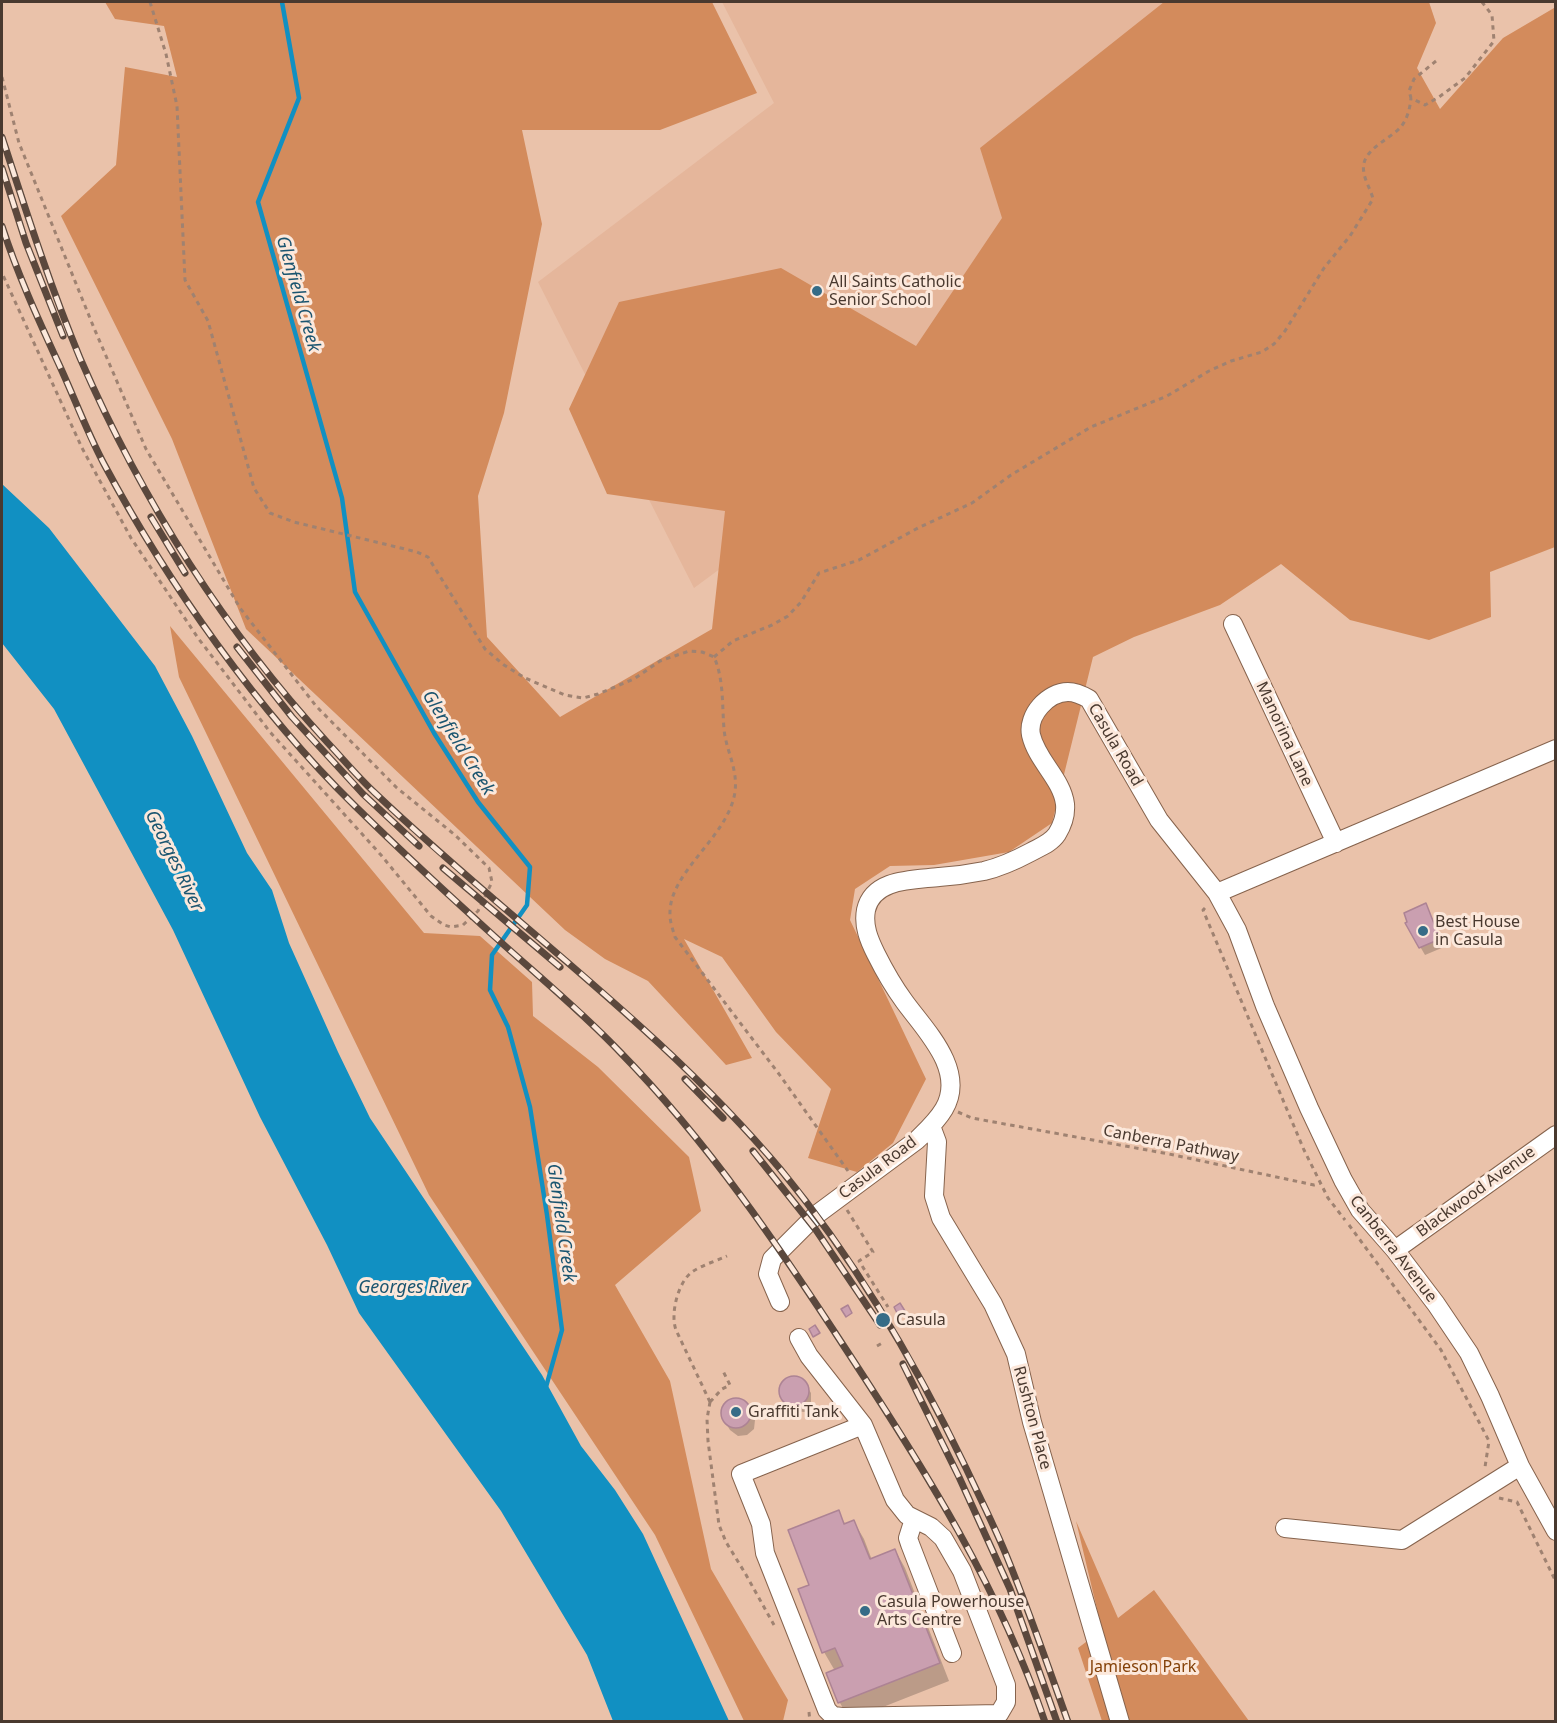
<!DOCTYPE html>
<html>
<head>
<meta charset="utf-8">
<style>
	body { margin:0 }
	#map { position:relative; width:1557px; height:1723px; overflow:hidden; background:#eac2aa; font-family:"Noto Sans",sans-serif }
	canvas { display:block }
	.frame { position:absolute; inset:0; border:3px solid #49392f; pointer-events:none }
</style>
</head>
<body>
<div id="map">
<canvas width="1557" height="1723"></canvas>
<div class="frame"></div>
</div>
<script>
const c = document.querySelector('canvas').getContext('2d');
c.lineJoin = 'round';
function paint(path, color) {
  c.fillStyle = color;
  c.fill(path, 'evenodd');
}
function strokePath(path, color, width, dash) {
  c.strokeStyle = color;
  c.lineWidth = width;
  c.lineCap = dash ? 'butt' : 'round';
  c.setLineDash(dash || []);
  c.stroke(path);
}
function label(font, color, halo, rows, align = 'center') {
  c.font = font + ' "Noto Sans",sans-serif';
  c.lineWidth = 6;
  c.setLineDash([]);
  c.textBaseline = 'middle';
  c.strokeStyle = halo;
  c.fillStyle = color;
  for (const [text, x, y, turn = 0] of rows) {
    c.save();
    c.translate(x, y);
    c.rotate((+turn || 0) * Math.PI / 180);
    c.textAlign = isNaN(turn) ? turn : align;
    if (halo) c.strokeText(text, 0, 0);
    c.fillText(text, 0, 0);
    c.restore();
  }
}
paint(new Path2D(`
	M722,2H1273L1086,299L694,588L538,282L774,103Z`), '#e5b69b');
paint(new Path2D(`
	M105,2H712L757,93L660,130H522L542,224L504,413L478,496L487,637L560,717L712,629L725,511L607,494L569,409L619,302L781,268L916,346L1002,218L980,148L1164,2H1429L1436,23L1417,68L1440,109L1503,38L1554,8L1556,9L1555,547L1490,572L1491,617L1429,640L1350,620L1281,564L1220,605L1134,637L1093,657L1052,823L1009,852L934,865L890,866L855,889L850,920L926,1079L893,1143L857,1172L808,1158L831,1089L776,1032L722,957L684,939L752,1058L726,1065L648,981L605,959L565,930L246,629L172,439L61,216L116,165L125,67L177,77L164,26L115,19Z
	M170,626L424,933L480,936L532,982L533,1016L598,1067L689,1157L701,1211L615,1285L670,1381L711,1569L788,1700L783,1721H744L655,1535L429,1195L179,677Z
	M1076,1521L1118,1618L1154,1590L1249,1721H1102L1078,1648L1102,1630Z`), '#d38b5c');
paint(new Path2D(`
	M2,484L49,528L155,666L192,736L247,853L272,890L289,943L338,1052L370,1118L542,1375L581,1446L615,1490L643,1534L729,1721H613L587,1655L501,1511L359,1313L327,1245L260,1117L173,930L54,709L2,643Z`), '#1190c2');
paint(new Path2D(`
	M1430,913L1444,947L1425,955L1407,924Z
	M796,1377L806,1385L811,1393V1406L805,1412L792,1411L781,1395L782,1386L788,1379Z
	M733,1399L742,1400L754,1415L755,1420L754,1429L747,1435L738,1436L730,1430L725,1422L722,1413L725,1404Z
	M838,1512L846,1525L854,1522L864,1539L872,1560L895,1550L905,1568L949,1681L850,1720L840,1703L828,1674L835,1671L824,1652L811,1586Z`), '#0003');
strokePath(new Path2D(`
	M282,2L299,98L258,202L342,498L355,592L434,733L478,802L530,867L527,905L492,955L490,990L508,1027L530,1107L547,1215L562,1330L546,1387`), '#1190c2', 4.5);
const building = new Path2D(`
	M1426,903L1440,939L1419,948L1405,923L1407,922L1404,913Z
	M900,1303L905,1311L898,1315L894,1307Z
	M848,1305L852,1313L846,1317L841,1309Z
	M815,1325L820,1333L813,1337L809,1329Z
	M779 1391a15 15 0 1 1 30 0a15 15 0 1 1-30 0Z
	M721 1413a15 15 0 1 1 30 0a15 15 0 1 1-30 0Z
	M839,1510L844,1524L854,1520L870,1559L895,1549L940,1663L838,1703L826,1673L843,1666L835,1648L822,1653L798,1589L809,1585L788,1530Z`);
paint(building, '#ca9fb0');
strokePath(building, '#ad8394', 1.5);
const minor = new Path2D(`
	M1233,624L1336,843
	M1217,893L1556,749
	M931,1126L937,1142L934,1196L941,1218L993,1304L1016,1354L1032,1422L1120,1722
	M1395,1250L1556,1135
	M780,1302L768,1274L772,1259L816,1215L917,1140C927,1130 937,1121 944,1109C967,1070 924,1029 904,1001C893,986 884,970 876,954C869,940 863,926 866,910C873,878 914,880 939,877C954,876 969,874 984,871C1001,867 1016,860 1031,852C1040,847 1051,843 1057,834C1062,826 1066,815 1065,804C1062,779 1037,761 1031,735C1027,715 1048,692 1068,692C1076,692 1082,695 1089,699L1159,820L1217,893L1237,930L1265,1006L1309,1108L1343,1180L1360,1210L1395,1250L1436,1304L1469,1353L1490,1396L1520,1466L1556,1531
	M799,1338L809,1356L863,1425L895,1500L907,1515L931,1527L943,1538L962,1571L1006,1685V1702L999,1714
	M863,1425L741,1474L761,1524L765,1553L827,1710L833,1716L842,1717L999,1714
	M914,1519L908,1538L910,1544L952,1653
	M1285,1528L1402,1540L1520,1466`);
strokePath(minor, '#86634d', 20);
strokePath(new Path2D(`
	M150,2L166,54L177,106L185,280L208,321L254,488L270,513L294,522L417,552L428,557L485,649L504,665L525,678L565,695L583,698L598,694L634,679L660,661L689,651L702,652L714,657C724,679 722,706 724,729C726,751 738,768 735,792C728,838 668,872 670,915C670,922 673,930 675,937L779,1074L848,1171
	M1436,61L1414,79L1409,91L1411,98L1425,105L1439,97L1465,78L1494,41L1492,15L1482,2
	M2,77L19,143L94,328L146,449L240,608L316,706L397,788L455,835L489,868L492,882L478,911L463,925L451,927L444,925L431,916L381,855L270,732L198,638L131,538L82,448L2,273
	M714,657L733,641L772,625L788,616L801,602L819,573L859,560L918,528L972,503L1011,475L1091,427L1167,396L1209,371L1231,361L1262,352L1274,344L1285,331L1324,268L1350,236L1373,199C1371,190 1365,181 1364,173C1359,151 1387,141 1400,128C1407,120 1410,109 1411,98
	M1205,908L1203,910L1304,1150L1328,1198L1345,1220
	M958,1112L972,1118L1169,1154L1314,1185L1321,1183
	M847,1210L873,1252L859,1261L888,1307
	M1349,1225L1441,1350L1489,1441L1485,1467
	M877,1346L884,1342
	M710,1402L707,1419L708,1441L719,1525L726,1542L745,1573L774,1625
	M710,1402L676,1330C670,1314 678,1282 692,1272C702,1265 716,1261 727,1256
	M710,1402L722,1389L730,1385L723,1371
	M1499,1498L1517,1502L1556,1582
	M809,1712L810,1722`), '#9f8271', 3, [4.5, 4.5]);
strokePath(minor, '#fff', 18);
const rail = new Path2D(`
	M2,137C26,211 50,286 80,358C141,498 223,629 327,742C343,759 357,776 374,792C508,920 661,1027 781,1170C856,1261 915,1362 966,1468C980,1498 995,1527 1007,1557C1029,1611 1048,1666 1068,1722
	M2,168L26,243L63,336
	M2,226C18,276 40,323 62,371C76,402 88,434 104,464C168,584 258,711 355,806C404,854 454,900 504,945C543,980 584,1014 620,1052C709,1143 780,1248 849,1354C925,1470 1000,1589 1045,1722
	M151,517L185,573
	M237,647L292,717L363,794L419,846
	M443,868L560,967
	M685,1079L723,1118
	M753,1151L816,1230L880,1325
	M903,1364L959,1477L1010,1589L1057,1722`);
strokePath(rail, '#5b483d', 7);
strokePath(rail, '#fce8db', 4.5, [14]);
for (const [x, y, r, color] of [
	[817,291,6,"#366c87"],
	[1423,931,6,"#366c87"],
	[883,1320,8,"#366c87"],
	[736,1412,6,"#366c87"],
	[865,1611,6,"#366c87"]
]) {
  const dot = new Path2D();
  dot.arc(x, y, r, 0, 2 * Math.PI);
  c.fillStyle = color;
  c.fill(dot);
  strokePath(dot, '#fce8db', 2);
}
label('16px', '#49392f', '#fce8db', [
	["All Saints Catholic",829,282],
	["Senior School",829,300],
	["Best House",1435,922],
	["in Casula",1435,940],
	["Casula",896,1320],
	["Graffiti Tank",748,1412],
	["Casula Powerhouse",877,1602],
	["Arts Centre",877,1620]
], 'left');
label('16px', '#49392f', '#fce8db', [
	["Manorina Lane",1284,734,65],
	["Casula Road",1115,745,60],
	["Canberra Pathway",1171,1144,11],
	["Casula Road",878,1168,-37],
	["Blackwood Avenue",1476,1192,-36],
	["Canberra Avenue",1393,1249,52],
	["Rushton Place",1032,1418,75]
]);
label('16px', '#844108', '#fce8db', [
	["Jamieson Park",1143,1667]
]);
label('italic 18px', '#1b5570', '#fce8db', [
	["Glenfield Creek",298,294,74],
	["Glenfield Creek",458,743,58],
	["Georges River",174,861,64],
	["Glenfield Creek",561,1223,82],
	["Georges River",413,1288]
]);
</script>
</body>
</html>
